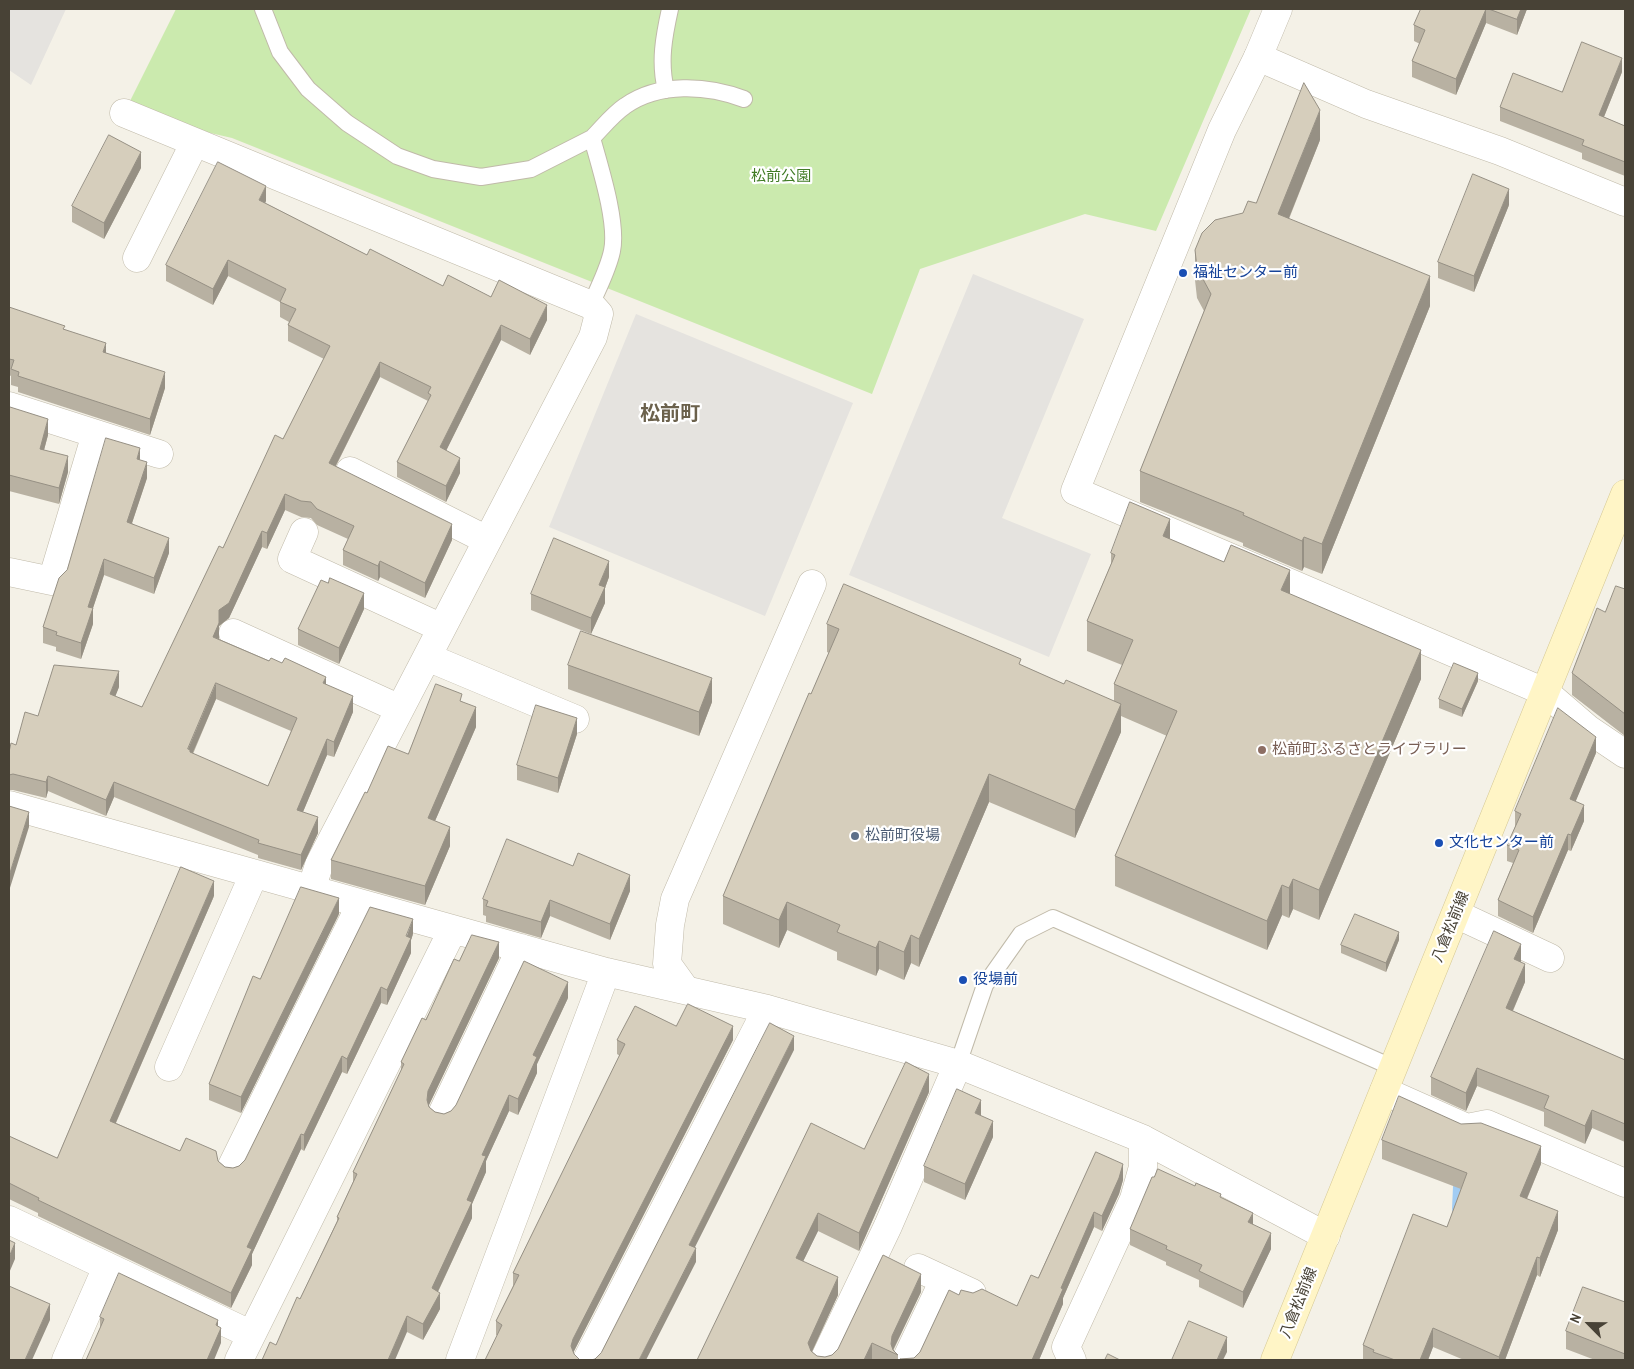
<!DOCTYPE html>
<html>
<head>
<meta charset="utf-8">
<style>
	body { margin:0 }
	#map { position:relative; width:1634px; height:1369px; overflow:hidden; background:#f4f1e7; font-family:"Archivo Narrow",sans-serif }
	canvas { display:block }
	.frame { position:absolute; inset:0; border:10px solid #484236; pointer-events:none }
	.north { position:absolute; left:1564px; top:1299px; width:50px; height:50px; -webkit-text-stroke:4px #fff; paint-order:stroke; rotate:293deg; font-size:14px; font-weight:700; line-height:20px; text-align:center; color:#484236 }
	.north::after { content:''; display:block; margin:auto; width:18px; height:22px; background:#484236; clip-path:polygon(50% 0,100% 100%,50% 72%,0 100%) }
</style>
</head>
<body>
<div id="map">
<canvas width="1634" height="1369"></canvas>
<div class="frame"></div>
<div class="north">N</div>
</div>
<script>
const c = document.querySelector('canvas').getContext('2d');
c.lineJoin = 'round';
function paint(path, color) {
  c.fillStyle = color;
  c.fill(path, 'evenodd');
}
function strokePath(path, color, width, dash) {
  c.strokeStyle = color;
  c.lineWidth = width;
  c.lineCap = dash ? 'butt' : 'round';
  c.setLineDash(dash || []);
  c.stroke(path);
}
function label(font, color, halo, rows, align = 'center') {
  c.font = font + ' "Archivo Narrow","Noto Sans JP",sans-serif';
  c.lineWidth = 4.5;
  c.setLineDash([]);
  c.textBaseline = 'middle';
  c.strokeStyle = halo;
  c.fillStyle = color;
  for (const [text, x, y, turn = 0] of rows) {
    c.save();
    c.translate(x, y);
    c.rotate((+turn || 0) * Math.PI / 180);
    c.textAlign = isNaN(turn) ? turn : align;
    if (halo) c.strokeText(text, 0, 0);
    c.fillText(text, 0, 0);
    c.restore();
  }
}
paint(new Path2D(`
	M176,9H1251L1156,231L1085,214L920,269L872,394L232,138L124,113Z`), '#cbeaae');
paint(new Path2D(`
	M9,9H66L31,85L9,70Z
	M973,274L1084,319L1002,518L1091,554L1049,657L849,575Z
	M636,314L853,403L765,616L549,527Z`), '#e5e3df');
strokePath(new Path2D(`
	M1457,1209L1458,1187L1462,1175`), '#a1ccf3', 10);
const service = new Path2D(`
	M263,9L280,52L308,89L347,123L397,156L433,169L481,177L531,169L592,138C600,167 618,223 612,251C608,270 598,288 591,305
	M666,90C659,62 664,36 670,9
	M592,138C602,128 613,114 625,106C659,82 707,85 744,99
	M958,1064L985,985L1021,934L1053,918L1394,1068`);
const minor = new Path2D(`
	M124,113L591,305L599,314L593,337L319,865L311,890
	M1625,202L1500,151L1366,104L1258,57L1222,130L1075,491L1545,692L1588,729L1625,754
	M137,258L194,144
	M9,406L159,454
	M350,471L487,540
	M304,532L292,559L442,628
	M9,572L52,581L96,434
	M233,633L400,709
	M427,657L575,719
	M9,805L606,972L767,1009L958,1064L1143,1139L1326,1236
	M1456,914L1550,958
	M685,989L667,964L670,925L675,899L812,584
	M169,1067L254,874
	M1384,1091L1467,1128L1487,1124L1625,1183
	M442,1114L521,948
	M231,1168L361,904
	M9,1220L250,1334
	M918,1268L972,1293
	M66,1360L107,1267
	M239,1360L453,929
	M460,1360L606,972
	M587,1360L767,1009
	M824,1360L888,1226L958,1064
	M906,1360L944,1280
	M1072,1360L1066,1347L1134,1199L1143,1167V1139`);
const tertiary = new Path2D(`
	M1258,57L1278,9`);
const secondary = new Path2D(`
	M1275,1360L1625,494`);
strokePath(service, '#c0baa9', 18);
strokePath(minor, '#c0baa9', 29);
strokePath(tertiary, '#c0baa9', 29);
strokePath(secondary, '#d6c995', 29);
strokePath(service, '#fff', 16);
strokePath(minor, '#fff', 28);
strokePath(tertiary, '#fff', 28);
strokePath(secondary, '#fff5c6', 28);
paint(new Path2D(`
	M1421,9H1527L1517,35L1486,23L1456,95L1412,77V61L1420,44L1414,41V25Z
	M1622,72L1604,117L1625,126V176L1582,159V153L1500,121V107L1562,92Z
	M1320,140L1289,219L1430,306L1322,574L1304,567L1302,571L1243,546V543L1140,502V471L1204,311L1197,298L1195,280V250L1256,203Z
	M141,168L104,239L72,222V206Z
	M266,201L265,203L367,255L443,286L491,297L547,320L530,355L501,340L446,451L460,473L446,502L397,477V462L428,401L380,377L336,466L452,540L425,598L380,577L378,581L343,565V550L348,539L317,525L311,518L301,517L285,510L267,549L262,547L229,618L219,626V639L326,685L353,712L334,757L327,755L303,812L318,833L301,870L258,858V855L114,797L106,816L48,791L46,798L13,790H9V752L16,745L38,716L119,687L115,696L142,707L223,548L283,439L324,359L288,341V325L289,322L280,317V302L228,276L213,305L166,281V265ZM216,699L291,731L268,786L193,754Z
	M1509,205L1474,292L1438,278V262Z
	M9,307L65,330L106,353L165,388L150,435L18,392V387L11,385V376L9,375Z
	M9,411L48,435L44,450L68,472L59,504L9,491Z
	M140,460L147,478L132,523L169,553L154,594L104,575L93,608V624L81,659L56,651V647L43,643V627L67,570Z
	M1170,539L1290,594L1421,679L1319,920L1293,909L1289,918L1282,915L1267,950L1115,886V856L1167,736L1121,716V732L1075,838L989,802L919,967L911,963L904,980L879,969L876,976L837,960V952L787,930L779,948L723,924V896L829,653L827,652V624L1021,665L1064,684L1114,701V684L1122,665L1087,651V621L1111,564V553Z
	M609,577L605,588V603L591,634L531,610V594Z
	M328,583L364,609L339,664L298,645V629Z
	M1625,589V736L1572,695V673L1605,612Z
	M568,665L712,702L699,736L568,689Z
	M1478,681L1462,717L1439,708V699Z
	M462,701L476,727L435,821L450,846L425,905L331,879V860L408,754Z
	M577,734L558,793L517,780V765Z
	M1596,753L1575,802L1584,821L1571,851L1568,850L1533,933L1498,916V900L1513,863L1507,861V845L1515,827V811Z
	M630,891L610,940L550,916L541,938L486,922V916L483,915V899Z
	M214,896L116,1123L180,1151L218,1161L225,1167L233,1168L239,1166L245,1160L413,934L411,940V953L387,1005L381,1003L347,1074L342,1072L304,1151L301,1149L252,1254V1265L231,1308L38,1216V1213L9,1199V1136L57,1158Z
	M339,914L241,1113L209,1100V1084Z
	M1399,940L1386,972L1341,953V945Z
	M499,958L429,1105V1107L435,1112L444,1114L451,1111L568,998L537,1064V1073L518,1115L509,1111L486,1161V1172L472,1204V1218L438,1292L440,1309L423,1340L407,1332L276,1345L300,1299L337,1221V1217L353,1182V1172L401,1071V1062L459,961Z
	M1521,962L1525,982L1513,1011L1625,1060V1142L1592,1128L1585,1144L1544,1126V1112L1477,1086L1466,1111L1431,1095V1077Z
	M676,1026L733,1040L573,1353L496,1335V1321L513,1286V1273L620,1056L617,1054V1040Z
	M929,1092L859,1251L818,1231L803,1261L838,1295L812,1352L817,1356L825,1357L832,1355L921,1292L893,1351L898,1355V1360H697L864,1149Z
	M993,1137L965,1200L924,1182V1166Z
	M1382,1140L1541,1164L1527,1199L1558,1230L1540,1277L1537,1275L1505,1360H1464L1433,1347L1428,1360H1363V1345L1447,1227L1461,1189L1382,1159Z
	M1096,1152L1123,1180L1119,1194L1102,1231L1094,1227L1063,1298V1304L1039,1360H900V1359L914,1358L920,1352L959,1295L1017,1306L1038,1278Z
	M1195,1186L1221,1198L1253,1224L1271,1249L1243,1308L1199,1287V1280L1166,1265V1262L1130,1245V1229Z
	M1625,1302V1360H1595L1566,1349V1331Z
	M100,1317L218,1326L221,1343L100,1329Z`), '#b8b1a2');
paint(new Path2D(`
	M1486,9V23L1456,95V79Z
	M1521,9H1527L1517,35V19Z
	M1622,58V72L1599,129V115Z
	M1320,110V140L1278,245V214Z
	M141,152V168L104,239V223Z
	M266,186V201L259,216V200Z
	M1509,189V205L1474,292V276Z
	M228,260V276L213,305V289Z
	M1430,276V306L1322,574V544Z
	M547,305V320L530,355V339Z
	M501,325V340L440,463V447Z
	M106,343V359L103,352Z
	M380,362V377L329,479V463Z
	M165,372V388L150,435V419Z
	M48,419V435L40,465V449Z
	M140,448V464L137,459Z
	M68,456V472L59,504V488Z
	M460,458V473L446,502V486Z
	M147,462V478L127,538V522Z
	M285,494V510L267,549V533Z
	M1170,519V549L1163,536Z
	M452,524V540L425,598V583Z
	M262,531V547L229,618L219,626V639L213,637L219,610Z
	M1304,537V567L1302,571V541Z
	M169,538V553L154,594V578Z
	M104,559V575L88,623V607Z
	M380,561V577L378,581V566Z
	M609,561V577L605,588V603L591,634V618L599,585Z
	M1290,570V600L1281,590Z
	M364,593V609L339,664V648Z
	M93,608V624L81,659V643Z
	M1421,650V679L1319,920V890Z
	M119,671V687L110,710V694Z
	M1478,673V681L1462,717V709Z
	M326,677V692L323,683Z
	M712,678V702L699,736V712Z
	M216,683V699L190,759L188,749Z
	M353,696V712L334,757V742Z
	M1121,704V732L1075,838V810Z
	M476,707V727L428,837V818Z
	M577,718V734L558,793V778Z
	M1596,737V753L1570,815V799Z
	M327,739V755L297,826V810Z
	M989,774V802L919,967V939Z
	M48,776V791L46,798V782Z
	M114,782V797L106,816V800Z
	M1584,805V821L1571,851V835Z
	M29,812V827L9,891V876Z
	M318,817V833L301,870V855Z
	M450,827V846L425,905V886Z
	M1568,834V850L1533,933V917Z
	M630,875V891L610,940V924Z
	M1293,879V909L1289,918V888Z
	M214,881V896L110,1136V1121Z
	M1282,885V915L1267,950V921Z
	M339,898V914L241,1113V1097Z
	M550,900V916L541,938V922Z
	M787,902V930L779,948V920Z
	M413,919V934L411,940V953L387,1005V990Z
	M1399,932V940L1386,972V963Z
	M911,935V963L904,980V952Z
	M879,941V969L876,976V948Z
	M499,942V958L428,1107L427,1100L428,1091Z
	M1521,944V962L1514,977V959Z
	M1525,964V982L1506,1026V1008Z
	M568,982V998L537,1064V1073L518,1115V1099L533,1055Z
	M381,987V1003L347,1074V1059Z
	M733,1026V1040L573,1353L571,1346L573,1339Z
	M794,1036V1050L689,1259V1245Z
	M342,1056V1072L304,1151V1135Z
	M1477,1068V1086L1466,1111V1093Z
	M929,1074V1092L859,1251V1233Z
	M509,1095V1111L486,1161V1172L472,1204V1218L432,1304V1288L467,1200L482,1155Z
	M981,1100V1116L975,1113Z
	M1592,1110V1128L1585,1144V1126Z
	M993,1121V1137L965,1200V1184Z
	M301,1134V1149L252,1254V1265L231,1308V1293L247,1247Z
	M1541,1146V1164L1520,1215V1196Z
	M1123,1164V1180L1119,1194L1102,1231V1216Z
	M1558,1211V1230L1540,1277V1258Z
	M1094,1212V1227L1063,1298V1304L1039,1360H1032L1061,1288Z
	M818,1213V1231L796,1276V1258Z
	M1253,1213V1229L1248,1222Z
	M1271,1233V1249L1243,1308V1292Z
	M15,1243V1259L9,1273V1257Z
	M696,1248V1262L646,1360H639Z
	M1537,1257V1275L1505,1360H1499V1357Z
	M921,1274V1292L892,1352L891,1344L892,1336Z
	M838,1277V1295L808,1360V1343Z
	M440,1293V1309L423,1340V1324Z
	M50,1304V1320L32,1360H25Z
	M407,1316V1332L395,1360H388Z
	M218,1320V1334L221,1328V1343L214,1360H207L216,1325Z
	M1433,1328V1347L1428,1360H1420Z
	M1227,1337V1352L1223,1360H1217Z
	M872,1343V1360H864Z`), '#969084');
const building = new Path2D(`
	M1421,9H1486L1456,79L1412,61L1425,30L1414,25Z
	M1489,9H1521L1517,19Z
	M1582,42L1622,58L1599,115L1625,126V162L1582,145L1584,140L1500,107L1513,73L1562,92Z
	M1304,83L1320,110L1278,214L1430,276L1322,544L1304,537L1302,541L1243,515L1244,513L1140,471L1211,294L1197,268L1195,250L1202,233L1215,220L1243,213L1248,201L1256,203Z
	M109,135L141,152L104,223L72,206Z
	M218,162L266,186L259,200L367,255L370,249L443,286L448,275L491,297L499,280L547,305L530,339L501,325L440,447L460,458L446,486L397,462L431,395L428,393L431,387L380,362L329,463L452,524L425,583L380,561L378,566L343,550L354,526L317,509L311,502L301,501L285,494L267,533L262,531L229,603L219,610V623L213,637L269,661L271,658L282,663L285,658L326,677L323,683L353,696L334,742L327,739L297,810L318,817L301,855L258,843L259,840L114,782L106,800L48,776L46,782L13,774L9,775V752L11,743L16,745L25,712L38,716L54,665L119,671L110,694L142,707L219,546L223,548L275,435L283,439L330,346L288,325L296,309L280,302L286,289L228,260L213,289L166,265ZM216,683L297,718L268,786L190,752V750L188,749Z
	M1473,174L1509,189L1474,276L1438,262Z
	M9,307L65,326L63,329L106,343L103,352L165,372L150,419L18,376L19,372L11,369L14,360L9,359Z
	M10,407L48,419L40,449L68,456L59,488L9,475V411Z
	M106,438L140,448L137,459L147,462L127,522L169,538L154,578L104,559L88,607L93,608L81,643L56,635L57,632L43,627L59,578L67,570Z
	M1130,502L1170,519L1163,536L1224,562L1231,545L1290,570L1281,590L1421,650L1319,890L1293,879L1289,888L1282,885L1267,921L1115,856L1177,711L1114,684L1133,640L1087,621L1115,555L1111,553Z
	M554,538L609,561L599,585L605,587L591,618L531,594Z
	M330,578L364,593L339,648L298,629L321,580L328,583Z
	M844,584L1021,659L1019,664L1064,684L1066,680L1121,704L1075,810L989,774L919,939L911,935L904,952L879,941L876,948L837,932L840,925L787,902L779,920L723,896L809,693L811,694L839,629L827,624Z
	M1616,586L1625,589V714L1572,673L1597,608L1605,612Z
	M581,631L712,678L699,712L568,665Z
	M1454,663L1478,673L1462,709L1439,699Z
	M436,684L462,694L460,701L476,707L428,818L450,827L425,886L331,860L365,792L367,793L388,746L408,754Z
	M536,705L577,718L558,778L517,765Z
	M1558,708L1596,737L1570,799L1584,805L1571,835L1568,834L1533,917L1498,900L1519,850L1507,845L1521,814L1515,811Z
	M9,806L29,812L9,876Z
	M507,839L573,866L578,853L630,875L610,924L550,900L541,922L486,906L488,901L483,899Z
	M181,867L214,881L110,1121L180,1151L186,1138L216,1151L218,1161L225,1167L233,1168L239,1166L245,1160L370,907L413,919L406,936L411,938L387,990L381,987L347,1059L342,1056L304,1135L301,1134L247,1247L252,1249L231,1293L38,1200L39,1198L9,1183V1136L57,1158Z
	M301,887L339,898L241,1097L209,1084L253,976L260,979Z
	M1355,914L1399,932L1386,963L1341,945Z
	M1494,931L1521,944L1514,959L1525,964L1506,1008L1625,1060V1124L1592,1110L1585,1126L1544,1108L1549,1096L1477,1068L1466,1093L1431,1077Z
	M472,935L499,942L428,1091L427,1100L429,1107L435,1112L444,1114L451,1111L456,1105L524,961L568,982L533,1055L537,1057L518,1099L509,1095L482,1155L486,1156L467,1200L472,1202L432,1288L440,1293L423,1324L407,1316L388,1360H262L270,1342L276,1345L297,1297L300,1299L339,1218L337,1217L357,1174L353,1172L404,1064L401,1062L422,1018L426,1020L454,959L459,961Z
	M688,1004L733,1026L573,1339L571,1346L574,1354L580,1360H582H485L502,1325L496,1321L519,1275L513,1273L625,1044L617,1040L635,1006L676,1026Z
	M770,1023L794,1036L689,1245L696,1248L639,1360H591L595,1359L601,1353Z
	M906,1062L929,1074L859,1233L818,1213L796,1258L838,1277L808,1343L811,1351L817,1356L825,1357L832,1355L838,1349L883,1255L921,1274L892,1336L891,1344L893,1350L898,1355L872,1343L864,1360H697L811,1123L864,1149Z
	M957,1089L981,1100L975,1113L993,1121L965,1184L924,1166Z
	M1399,1096L1461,1124L1481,1123L1541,1146L1520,1196L1558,1211L1540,1258L1537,1257L1499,1357L1433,1328L1420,1360H1395L1373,1352L1374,1350L1363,1345L1413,1214L1447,1227L1467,1173L1382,1140Z
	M1096,1152L1123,1164L1119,1178L1102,1216L1094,1212L1061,1288L1063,1289L1032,1360H903L900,1359L914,1358L920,1352L949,1290L959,1295L961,1290L973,1293L982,1289L1017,1306L1031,1275L1038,1278Z
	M1158,1169L1195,1186L1196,1183L1221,1194L1220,1197L1253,1213L1248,1222L1271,1233L1243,1292L1199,1271L1202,1265L1166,1249L1167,1246L1130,1229L1152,1177H1154Z
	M9,1240L15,1243L9,1257Z
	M119,1273L218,1320L216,1325L221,1328L207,1360H86L104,1319L100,1317Z
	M9,1286L50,1304L25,1360H9Z
	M1583,1287L1625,1302V1354L1566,1331Z
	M1189,1321L1227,1337L1217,1360H1172Z
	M1108,1354L1120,1360H1105Z`);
paint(building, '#d6cebc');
strokePath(building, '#969084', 1);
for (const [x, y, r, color] of [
	[1183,273,5,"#1a4fb4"],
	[1262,750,5,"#8d6e63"],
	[855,836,5,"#5c6f8a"],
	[1439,843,5,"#1a4fb4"],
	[963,980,5,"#1a4fb4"]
]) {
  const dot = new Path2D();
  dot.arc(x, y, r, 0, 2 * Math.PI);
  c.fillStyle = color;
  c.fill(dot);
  strokePath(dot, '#fff', 2);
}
label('15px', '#417c26', '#fff', [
	["松前公園",781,177]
]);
label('15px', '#164399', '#fff', [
	["福祉センター前",1193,273],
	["文化センター前",1449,843],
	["役場前",973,980]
], 'left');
label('15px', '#785e54', '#fff', [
	["松前町ふるさとライブラリー",1272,750]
], 'left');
label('15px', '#4e5e75', '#fff', [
	["松前町役場",865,836]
], 'left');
label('15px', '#484236', '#fff', [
	["八倉松前線",1451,927,-68],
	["八倉松前線",1299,1303,-68]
]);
label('bold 20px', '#6b614c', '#fff', [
	["松前町",670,415]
]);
</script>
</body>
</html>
